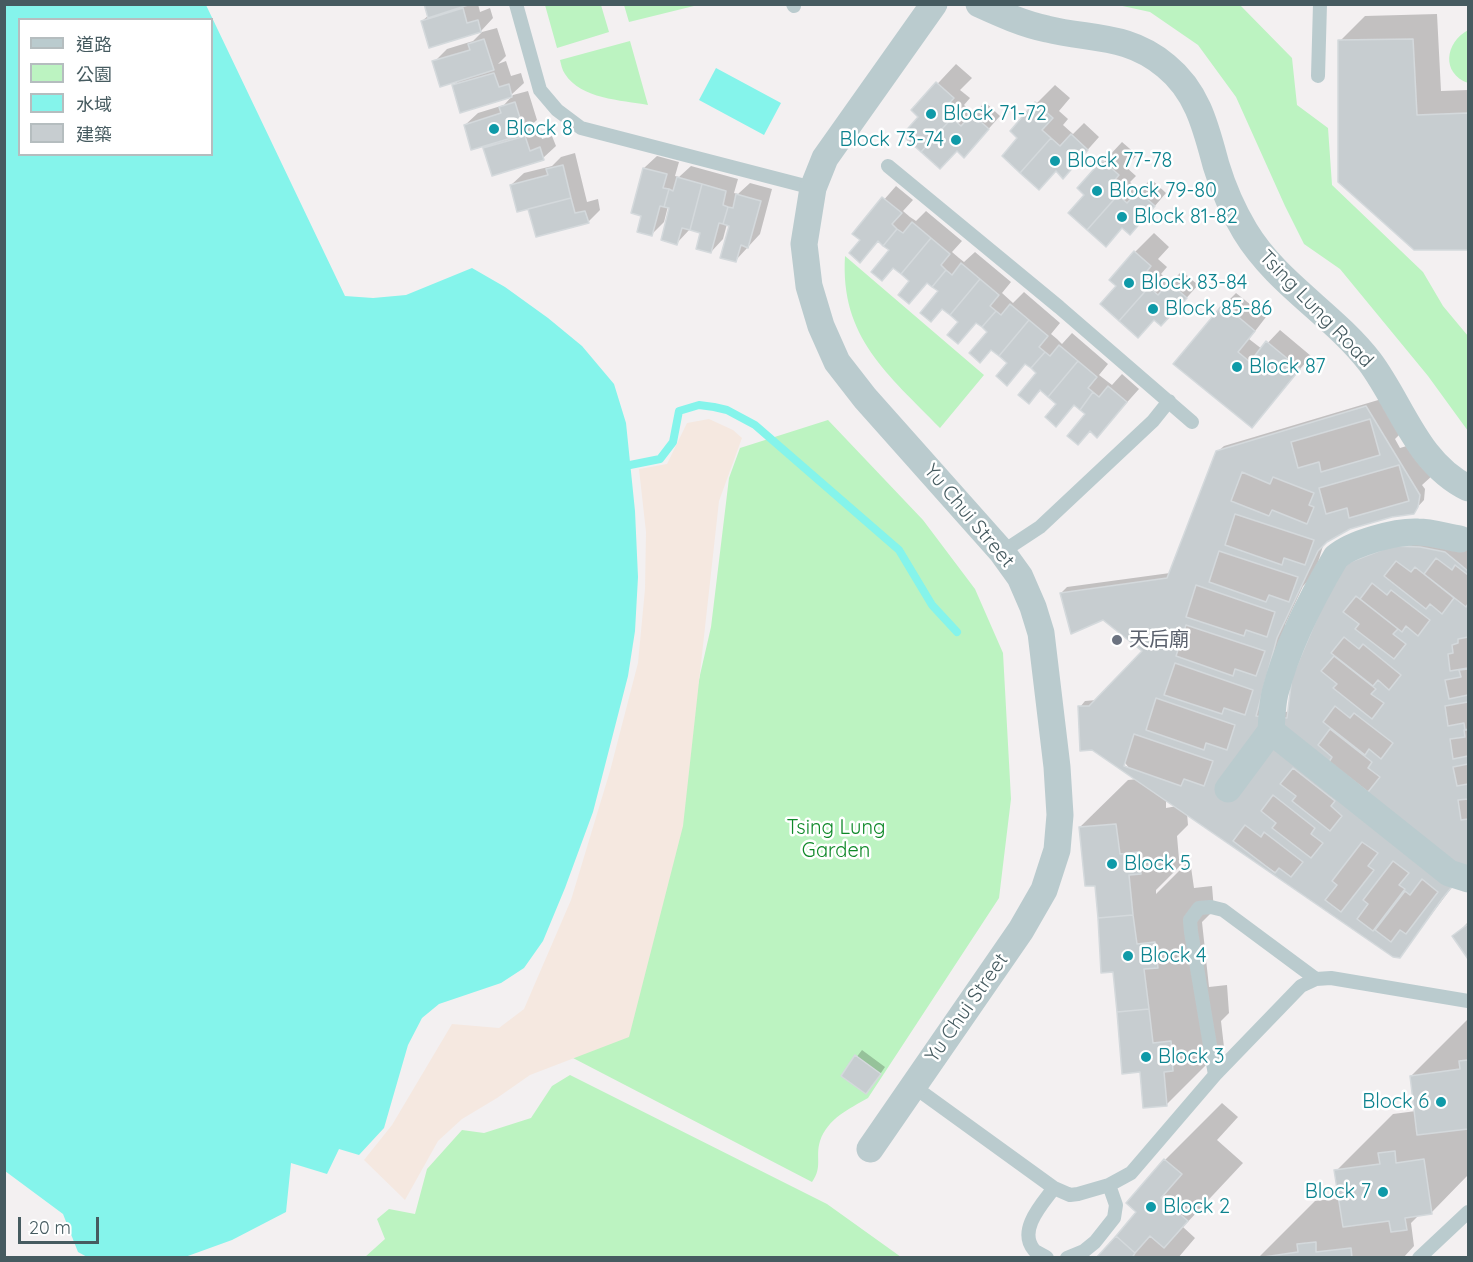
<!DOCTYPE html>
<html>
<head>
<meta charset="utf-8">
<style>
	body { margin:0 }
	#map { position:relative; width:1473px; height:1262px; overflow:hidden; background:#f3f0f1; font-family:Quicksand,"Noto Sans TC",sans-serif }
	canvas { display:block }
	.frame { position:absolute; inset:0; border:6px solid #465b60; pointer-events:none }
	.legend { position:absolute; left:18px; top:18px; width:195px; height:138px; box-sizing:border-box; background:#fff; border:2px solid #b5bdbf; margin:0; padding:8px 10px; list-style:none; font-size:18px; color:#465b60 }
	.legend li { display:flex; align-items:center; gap:12px; height:30px }
	.legend b { width:30px; border:2px solid #b5bdbf }
	.scale { position:absolute; left:18px; top:1217px; width:81px; height:27px; box-sizing:border-box; border:3px solid #465b60; border-top:0; padding-left:8px; font-size:18px; line-height:21px; white-space:nowrap; color:#465b60; -webkit-text-stroke:4px #fff; paint-order:stroke }
</style>
</head>
<body>
<div id="map">
<canvas width="1473" height="1262"></canvas>
<div class="frame"></div>
<ul class="legend">
<li><b style="height:8px;background:#bacbce"></b>道路</li>
<li><b style="height:16px;background:#bcf3c1"></b>公園</li>
<li><b style="height:16px;background:#85f4eb"></b>水域</li>
<li><b style="height:16px;background:#c7cdd0"></b>建築</li>
</ul>
<div class="scale">20 m</div>
</div>
<script>
const c = document.querySelector('canvas').getContext('2d');
c.lineJoin = 'round';
function paint(path, color) {
  c.fillStyle = color;
  c.fill(path, 'evenodd');
}
function strokePath(path, color, width, dash) {
  c.strokeStyle = color;
  c.lineWidth = width;
  c.lineCap = dash ? 'butt' : 'round';
  c.setLineDash(dash || []);
  c.stroke(path);
}
function label(font, color, halo, rows, align = 'center') {
  c.font = font + ' Quicksand,"Noto Sans TC",sans-serif';
  c.lineWidth = 5;
  c.setLineDash([]);
  c.textBaseline = 'middle';
  c.strokeStyle = halo;
  c.fillStyle = color;
  for (const [text, x, y, turn = 0] of rows) {
    c.save();
    c.translate(x, y);
    c.rotate((+turn || 0) * Math.PI / 180);
    c.textAlign = isNaN(turn) ? turn : align;
    if (halo) c.strokeText(text, 0, 0);
    c.fillText(text, 0, 0);
    c.restore();
  }
}
paint(new Path2D(`
	M545,5H601L609,32L557,48Z
	M624,5V4L698,5L629,22Z
	M1118,5H1240L1292,58L1297,105L1328,128L1332,185L1423,272L1443,306L1468,336V431L1428,376L1340,269L1304,244L1285,206L1236,97L1198,45L1150,12Z
	M1468,30V83C1441,73 1445,43 1468,30Z
	M630,41L648,105C621,100 581,99 565,74C562,70 561,64 560,60Z
	M845,256L984,375L940,428C888,374 840,338 845,256Z
	M828,420L923,520L975,589L1003,653L1011,799L999,898L868,1098C849,1109 828,1118 820,1141C815,1157 823,1167 812,1182L573,1058L653,880L711,627L729,478L740,448Z
	M570,1075L827,1204L901,1257H365L385,1239L377,1219L389,1209L415,1214L427,1169L462,1130L484,1133L531,1118L552,1086Z`), '#bcf3c1');
paint(new Path2D(`
	M709,419L733,430L742,438L719,501L683,826L629,1037L530,1075L497,1098L462,1119L438,1141L405,1200L364,1160L392,1125L452,1024L499,1028L524,1009L571,900L610,771L638,663L645,589L646,532L639,469L667,464L687,423Z`), '#f5e8e0');
paint(new Path2D(`
	M5,4L206,5L345,296L373,298L406,295L472,268L505,287L548,318L582,346L614,384L626,423L635,511L638,577L635,631L628,676L593,812L565,888L543,941L524,968L501,983L439,1004L422,1018L408,1045L384,1128L359,1155L339,1149L327,1174L291,1163L286,1212L232,1240L185,1257L89,1258L78,1252L63,1214L5,1171ZM20,20H212V154H20Z
	M716,68L781,103L764,135L699,100Z`), '#85f4eb');
paint(new Path2D(`
	M426,4H478L480,12L490,8L493,18L481,31L422,21L429,15Z
	M1437,14L1441,91L1468,90V248L1415,249L1340,41L1365,16Z
	M497,28L506,56L498,64L506,61L511,76L521,73L524,83L511,95L453,86L460,79L434,62L447,49L473,41L482,32Z
	M956,64L972,78L960,90L970,98L964,105L974,114L985,102L1000,116L976,143L921,117L913,110Z
	M1055,85L1070,98L1059,111L1068,119L1063,125L1073,134L1084,123L1099,137L1075,164L1019,138L1036,104Z
	M528,91L537,120L530,126L538,124L542,139L552,136L556,146L543,158L485,149L491,143L465,125L478,113L504,105L513,95Z
	M1122,142L1137,155L1126,167L1136,176L1130,182L1139,191L1151,179L1166,193L1142,221L1123,227L1106,244L1087,195L1079,188Z
	M575,153L587,202L598,199L600,210L588,222L529,207L511,185L524,173L552,166L561,157Z
	M657,156L679,162L675,176L679,177L691,166L738,179L734,193L738,194L750,183L772,189L760,234L736,260L730,225L727,224L723,239L711,252L702,232L690,229L677,243L671,207L668,206L664,222L651,235L643,215L633,212L644,168Z
	M896,186L913,200L903,211L910,217L916,221L926,211L962,241L952,252L959,258L964,262L975,252L1011,282L1002,293L1013,303L1024,292L1060,323L1051,334L1057,339L1062,344L1072,333L1108,364L1099,375L1112,385L1122,374L1139,389L1097,436L1087,414L1075,404L1056,424L1058,404L1041,390L1029,402L1038,373L1026,363L1007,383L1009,363L989,332L977,322L958,342L960,322L944,308L931,320L940,291L928,282L909,302L911,281L895,267L882,279L891,250L879,240L860,261L862,240L855,233Z
	M1154,233L1169,247L1158,259L1167,267L1161,274L1171,282L1182,271L1198,285L1174,312L1118,286L1135,252Z
	M1236,293L1266,317L1249,339L1262,349L1280,330L1311,356L1252,426L1224,305Z
	M1395,395L1405,429L1395,439L1400,448L1423,441L1433,475L1422,485L1425,489L1424,500L1413,512L1391,516L1350,527L1329,539L1323,546L1314,575L1303,586L1285,625L1288,626L1261,710L1289,712L1367,550L1468,539V866L1400,956L1187,813L1188,825L1177,836L1179,859H1187L1156,890V894L1190,860L1194,888L1212,886L1214,910L1202,922L1209,987L1227,985L1229,1013L1221,1021L1224,1047L1167,1104L1141,1070L1080,827L1128,780L1138,779L1080,707L1085,701L1097,700L1145,651L1104,618L1061,593L1067,587L1170,573L1217,452L1224,446ZM1166,798L1177,806L1166,808Z
	M1468,922V956L1454,937Z
	M1468,1019V1175L1431,1213L1420,1214L1411,1223L1414,1246L1403,1258H1258L1315,1201L1340,1198L1336,1171L1393,1114L1416,1111L1411,1076Z
	M862,1050L885,1067L872,1086L843,1075Z
	M1222,1103L1238,1117L1217,1140L1243,1163L1183,1227L1195,1238L1178,1258H1098L1138,1212L1128,1203L1165,1160Z`), '#0003');
strokePath(new Path2D(`
	M630,465L660,459L673,442L679,411L699,405L714,407L727,410L755,425L899,550L932,605L957,632`), '#85f4eb', 8);
const building = new Path2D(`
	M424,4H471L428,18Z
	M463,8L467,23L478,20L481,32L429,48L421,21Z
	M484,39L494,70L440,87L432,61L470,50L468,44Z
	M1413,39L1417,115L1468,113V250H1414L1338,182V40Z
	M494,73L499,87L509,84L512,97L460,113L452,85Z
	M936,82L954,98L943,110L952,118L921,152L902,135L918,117L911,110Z
	M515,102L525,134L471,150L464,125L501,113L499,107Z
	M1035,102L1053,118L1042,130L1051,138L1020,173L1002,156L1017,138L1010,131Z
	M972,114L989,129L964,158L957,151L940,169L921,152L952,118L961,126Z
	M1071,134L1088,150L1063,179L1056,171L1039,190L1020,173L1051,138L1060,146Z
	M525,136L530,151L540,147L544,160L492,176L483,148Z
	M1102,160L1119,175L1109,187L1118,195L1087,230L1068,213L1084,195L1077,188Z
	M563,165L571,198L517,212L510,185L548,175L546,169Z
	M643,168L667,174L663,188L669,189L664,207L660,206L652,236L637,232L641,216L631,213Z
	M677,177L702,184L690,230L682,228L677,245L661,240L669,208L664,207L669,189L673,191Z
	M702,184L726,191L723,205L728,207L723,224L719,223L711,253L696,249L700,233L690,230Z
	M1138,191L1155,206L1130,235L1122,228L1106,247L1087,230L1118,195L1127,203Z
	M736,194L761,201L748,248L741,245L736,262L720,258L729,226L723,224L728,207L733,208Z
	M882,197L902,213L892,224L897,229L883,246L878,241L860,263L849,253L860,240L852,234Z
	M571,198L575,213L585,211L589,223L536,237L528,209Z
	M912,222L931,238L901,274L893,268L882,281L871,272L889,250L883,246L897,229L903,233Z
	M931,238L950,254L941,265L946,270L932,287L927,283L909,304L898,295L909,281L901,274Z
	M1134,251L1151,266L1141,279L1149,287L1119,321L1100,304L1116,286L1109,280Z
	M961,263L980,279L950,315L942,309L931,322L920,313L938,291L932,287L946,270L952,275Z
	M980,279L999,295L990,306L996,311L982,327L976,323L958,344L947,335L958,322L950,315Z
	M1169,282L1187,298L1161,326L1154,320L1138,338L1119,321L1149,287L1158,295Z
	M1010,304L1029,320L999,356L991,350L980,363L969,353L987,332L982,327L996,311L1001,315Z
	M1223,304L1255,331L1238,352L1250,362L1266,341L1300,369L1252,428L1173,364Z
	M1029,320L1048,336L1039,347L1045,352L1031,368L1025,364L1007,386L996,376L1007,363L999,356Z
	M1059,345L1078,361L1048,397L1040,390L1029,404L1018,395L1036,373L1031,368L1045,352L1050,356Z
	M1078,361L1097,377L1088,388L1093,392L1080,410L1074,405L1056,427L1045,417L1056,404L1048,397Z
	M1108,386L1127,402L1097,438L1090,431L1078,445L1067,436L1085,414L1080,410L1093,392L1099,397Z
	M1366,406L1420,495L1418,507L1414,514L1392,517L1350,529L1327,542L1318,551L1277,638L1256,716L1287,718L1292,677L1328,592L1345,564L1392,546L1420,547L1445,552L1468,571V867L1442,899L1400,958L1393,957L1092,750L1080,751L1078,706H1089L1142,651L1103,620L1071,634L1060,593L1167,578L1216,451Z
	M1370,419L1380,455L1321,472L1319,462L1298,468L1291,442Z
	M1399,465L1409,501L1349,518L1347,508L1326,514L1319,488Z
	M1242,472L1270,484L1273,477L1314,493L1309,505L1314,507L1307,524L1272,510L1269,516L1231,501Z
	M1235,514L1314,540L1305,565L1284,558L1282,565L1225,545Z
	M1219,551L1298,577L1289,602L1269,595L1266,602L1209,582Z
	M1436,558L1452,570L1455,565L1468,575V604L1466,607L1424,574Z
	M1396,561L1411,572L1415,567L1454,598L1442,614L1430,604L1426,609L1384,576Z
	M1372,583L1387,595L1391,590L1430,620L1418,636L1406,626L1402,632L1360,599Z
	M1196,585L1275,612L1267,637L1246,630L1244,636L1186,617Z
	M1356,596L1398,629L1393,634L1406,644L1394,659L1355,629L1359,624L1343,612Z
	M1186,625L1265,651L1256,676L1235,669L1233,676L1176,656Z
	M1344,637L1359,649L1363,644L1401,675L1389,690L1378,680L1373,686L1331,653Z
	M1468,637V668L1450,671L1448,654L1453,653L1452,645L1458,643V639Z
	M1334,656L1376,689L1371,694L1384,703L1372,719L1333,688L1337,684L1321,671Z
	M1175,663L1253,690L1245,715L1224,708L1222,714L1164,695Z
	M1468,669V695L1449,699L1445,680L1461,677L1459,670Z
	M1156,698L1235,725L1227,750L1206,743L1204,750L1146,730Z
	M1468,702V729L1465,730L1464,723L1448,726L1445,706Z
	M1335,706L1350,718L1354,713L1393,743L1381,759L1369,749L1365,755L1323,722Z
	M1330,729L1372,762L1368,768L1380,777L1368,792L1329,762L1332,757L1318,745Z
	M1464,730H1468V756L1453,759L1450,739L1465,737Z
	M1134,734L1213,761L1204,786L1184,779L1181,786L1124,766Z
	M1468,764V784L1457,786L1453,767Z
	M1293,768L1335,801L1331,806L1342,816L1330,831L1292,801L1296,796L1280,784Z
	M1273,795L1315,828L1311,834L1323,843L1311,858L1272,828L1276,823L1261,811Z
	M1468,799V819L1461,820L1458,800Z
	M1116,824L1120,854L1139,852L1141,874L1129,875L1133,915L1098,918L1095,886H1085L1079,827Z
	M1245,825L1261,837L1264,832L1303,862L1291,877L1279,868L1275,873L1233,841Z
	M1362,842L1378,853L1368,866L1374,870L1341,912L1325,900L1337,885L1332,881Z
	M1393,861L1409,873L1399,885L1405,889L1373,931L1357,919L1368,904L1363,900Z
	M1422,879L1438,892L1406,934L1400,930L1391,942L1375,930L1405,891L1410,895Z
	M1133,915L1137,944L1155,942L1158,968L1144,969L1149,1009L1117,1012L1113,972L1101,973L1098,918Z
	M1468,924V959L1452,936Z
	M1149,1009L1153,1043L1171,1041L1173,1071L1164,1072L1167,1106L1143,1108L1140,1072L1122,1074L1117,1012Z
	M855,1055L881,1074L866,1094L841,1076Z
	M1468,1060V1139V1129L1417,1135L1410,1076L1460,1069L1459,1061Z
	M1395,1151L1396,1163L1424,1159L1432,1214L1405,1218L1407,1230L1391,1232L1389,1221L1343,1227L1334,1170L1380,1164L1378,1153Z
	M1164,1159L1182,1174L1161,1198L1188,1221L1164,1248L1150,1236L1135,1253L1116,1236L1136,1212L1126,1203Z
	M1116,1236L1135,1253L1132,1258H1096Z
	M1316,1242V1252L1351,1248L1352,1258H1257L1298,1252L1297,1244Z`);
paint(building, '#c7cdd0');
strokePath(building, '#d4d9dc', 1.5);
strokePath(new Path2D(`
	M516,4L540,90L557,110L581,128L813,188
	M793,4L794,6
	M1318,76L1320,4
	M888,166L1059,307L1192,422
	M1002,552L1040,527L1153,421L1169,401
	M1215,1075L1191,932L1190,920L1199,908L1211,907L1223,910L1316,979
	M913,1086L1054,1188L1070,1195L1078,1194L1109,1185L1131,1173L1215,1075L1301,986L1316,979L1331,978L1468,1001
	M1047,1258C1044,1255 1037,1253 1034,1250C1017,1230 1043,1203 1054,1188
	M1067,1258L1084,1251L1095,1242L1114,1218L1116,1205L1109,1185
	M1419,1258L1468,1212`), '#bacbce', 14);
strokePath(new Path2D(`
	M979,4C1001,14 1023,24 1047,29C1092,40 1128,34 1166,66C1198,92 1206,128 1216,165C1223,188 1233,211 1245,231C1277,284 1333,314 1370,362C1402,405 1417,463 1468,488
	M1460,539C1447,537 1431,532 1418,532C1396,531 1352,543 1336,557C1311,599 1287,646 1275,693C1272,705 1272,718 1271,731L1449,873L1468,879
	M1228,789L1271,731
	M870,1149L1021,930L1044,890L1057,850L1060,815L1057,767L1041,633L1033,607L1020,577L1002,552L865,398L837,362L821,326L809,286L804,244L813,188L825,158L934,4`), '#bacbce', 27);
for (const [x, y, r, color] of [
	[931,114,6,"#0f9aa8"],
	[494,129,6,"#0f9aa8"],
	[956,140,6,"#0f9aa8"],
	[1055,161,6,"#0f9aa8"],
	[1097,191,6,"#0f9aa8"],
	[1122,217,6,"#0f9aa8"],
	[1129,283,6,"#0f9aa8"],
	[1153,309,6,"#0f9aa8"],
	[1237,367,6,"#0f9aa8"],
	[1117,640,6,"#6b7280"],
	[1112,864,6,"#0f9aa8"],
	[1128,956,6,"#0f9aa8"],
	[1146,1057,6,"#0f9aa8"],
	[1441,1102,6,"#0f9aa8"],
	[1383,1192,6,"#0f9aa8"],
	[1151,1207,6,"#0f9aa8"]
]) {
  const dot = new Path2D();
  dot.arc(x, y, r, 0, 2 * Math.PI);
  c.fillStyle = color;
  c.fill(dot);
  strokePath(dot, '#fff', 2);
}
label('20px', '#0d838f', '#fff', [
	["Block 71-72",943,114],
	["Block 8",506,129],
	["Block 73-74",944,140,"right"],
	["Block 77-78",1067,161],
	["Block 79-80",1109,191],
	["Block 81-82",1134,217],
	["Block 83-84",1141,283],
	["Block 85-86",1165,309],
	["Block 87",1249,367],
	["Block 5",1124,864],
	["Block 4",1140,956],
	["Block 3",1158,1057],
	["Block 6",1429,1102,"right"],
	["Block 7",1371,1192,"right"],
	["Block 2",1163,1207]
], 'left');
label('20px', '#465b60', '#fff', [
	["Tsing Lung Road",1316,309,46],
	["Yu Chui Street",969,516,50],
	["Yu Chui Street",967,1008,-55]
]);
label('20px', '#5b616d', '#fff', [
	["天后廟",1129,640]
], 'left');
label('20px', '#0f8929', '#fff', [
	["Tsing Lung",836,828],
	["Garden",836,851]
]);
</script>
</body>
</html>
